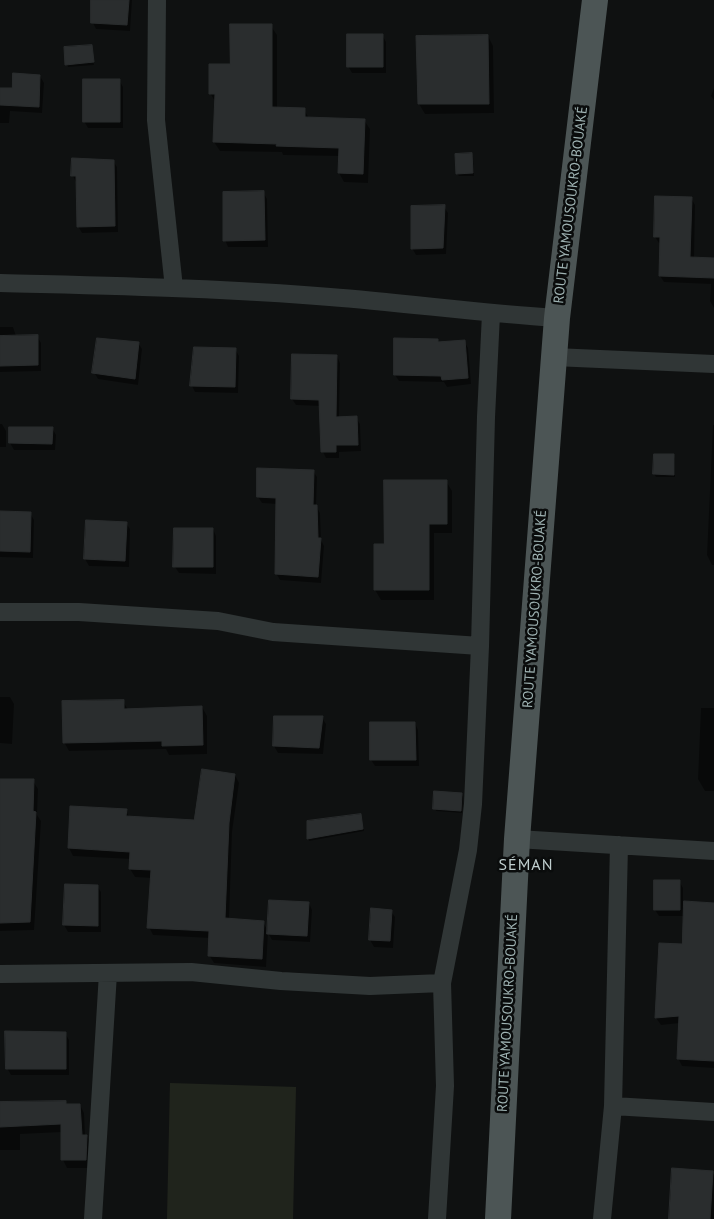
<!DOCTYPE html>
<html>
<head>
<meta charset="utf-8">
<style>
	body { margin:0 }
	canvas { display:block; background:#0f1111 }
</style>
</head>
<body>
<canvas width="714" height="1219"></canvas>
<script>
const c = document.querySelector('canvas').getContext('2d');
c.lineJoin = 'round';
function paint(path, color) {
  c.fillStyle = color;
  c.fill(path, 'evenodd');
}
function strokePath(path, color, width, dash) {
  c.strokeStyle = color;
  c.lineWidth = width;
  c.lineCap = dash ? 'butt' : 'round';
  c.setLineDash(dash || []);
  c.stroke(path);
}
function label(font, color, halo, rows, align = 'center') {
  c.font = font + ' "PT Sans",sans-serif';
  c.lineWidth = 5;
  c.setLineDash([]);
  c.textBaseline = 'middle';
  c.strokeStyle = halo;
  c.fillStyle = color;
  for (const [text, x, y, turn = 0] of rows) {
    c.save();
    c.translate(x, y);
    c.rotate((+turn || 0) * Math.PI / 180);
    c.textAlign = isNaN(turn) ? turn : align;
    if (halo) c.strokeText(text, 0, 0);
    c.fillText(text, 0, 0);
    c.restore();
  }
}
paint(new Path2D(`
	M170,1083L296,1087L293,1219H167Z`), '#20241c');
paint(new Path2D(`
	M92,0H132L130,31L96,29L93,23Z
	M271,26L277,35V108L304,110L309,118L364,120L370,129L368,183L344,182L339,173L340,156L283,155L282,152L220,151L214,142L216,103L210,93L232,65Z
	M382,35L386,42V73H352L348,66Z
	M488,36L493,46L494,113L425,114L419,104Z
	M91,47L94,65L68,67L67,64Z
	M40,76L44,83L42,113L10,111L9,123H0V89L13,90Z
	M119,80L123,87V128H88L84,121Z
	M714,88V100L711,96Z
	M471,154L473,157L474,176H459L457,174Z
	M113,161L117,167L118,232L82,233L78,226L76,182L73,176Z
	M263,192L267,199L268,247H228L225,240Z
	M691,198L695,205L694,259L714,260V308L710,301L711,284L664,282L660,276L661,243H659L655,237Z
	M444,207L448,213L446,254L416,255L412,248Z
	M0,327H13L16,336H37L41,343V371L0,372Z
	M437,340L439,343L464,341L468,348L471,384L447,387L444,382L399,381L395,375Z
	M138,343L142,349L138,385L98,379L94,372Z
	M235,349L239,356L238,393L195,392L192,386Z
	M337,356L340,363L339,418H356L360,424L361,451L339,452V458H326L323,452L321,406L296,405L292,399Z
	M0,424H2L6,431V447H0Z
	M713,425H714V565H712L707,555Z
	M10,428H52L56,435L55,450H14L10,443Z
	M674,456L675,459V477H656L654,474Z
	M313,471L317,477L316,506L320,513L321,540L324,546L321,583L280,580L276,573L277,504L262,503L258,497Z
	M446,481L452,491V533H434V600H381L375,590L385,545Z
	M0,513H30L34,520L33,558L0,557Z
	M126,523L130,529L129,567L89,566L85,559Z
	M213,529L216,536V574L179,573L175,567Z
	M0,697H10L14,704L12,744L0,743Z
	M123,701L128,710L202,707L207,716V754L169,755L166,749L69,751L64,742Z
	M701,708H714V791H705L698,779Z
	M275,717L322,718L326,724L323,754L278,753L274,746Z
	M415,723L418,730L419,766H375L371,760Z
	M235,775L239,783L232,832L229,920L263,922L268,931L309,903L312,910L310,942L272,940L268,933L266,967L214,963L209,955L210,938L153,935L149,927L152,878L135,877L130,869L131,859L73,856L69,848L126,811L130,818L195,822Z
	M0,780L33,781L38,789L37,815L41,821L34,930L0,931Z
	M461,794L463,797L462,813L436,811L435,808Z
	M360,815L364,831L309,841L308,838Z
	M679,881L683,888V915L714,904V1068L682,1066L678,1058L680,1023L661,1025L656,1018L683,945L685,916H659L655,910Z
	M67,886H97L101,892V932H68L64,925Z
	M391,911L395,917L393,948L374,947L370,940Z
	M65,1033L69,1040V1075H11L7,1068Z
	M0,1103L80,1105L84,1113L85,1136H87L91,1144L90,1168H67L63,1160V1132L20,1134V1150H0Z
	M712,1172L714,1175V1219H670Z`), '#0007');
const building = new Path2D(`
	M91,0H129L127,25L91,23Z
	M230,24H272V107L305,108V117L365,119L363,174L338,173L339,148L276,146L277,144L213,142L215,94H209V64H230Z
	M347,34H383V67H347Z
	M488,35L489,104H418L416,36Z
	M92,45L94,62L65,65L64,47Z
	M13,73L40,75L39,107L0,105V88H12Z
	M83,79H120V122H83Z
	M472,153L473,173L456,174L455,154Z
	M72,158L114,160L115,226L77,227L76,176H71Z
	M264,191L265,240L223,241V192Z
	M655,196L692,197L690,257L714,258V278L659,276L660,237H654Z
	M445,205L443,248L411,249V206Z
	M38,335V365L0,366V336Z
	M97,338L139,342L135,379L92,373Z
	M394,338L438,339V342L465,340L468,378L442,380L441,376L394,375Z
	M194,347L236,348L235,387L190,386Z
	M292,354L337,355L336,417L357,416L358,445H336V452H321L319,400L291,399Z
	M9,427H53L52,444L9,443Z
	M654,454H674V475L653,474Z
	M257,468L314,470L313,505H317L318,538H321L318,577L275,574L276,498L257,497Z
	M384,480H447V524H429V590H374V544H384Z
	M0,511L31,512L30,552L0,551Z
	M86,520L127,522L125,561L84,559Z
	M174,528H213V567H173Z
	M124,700V709L202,706L203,745L162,746V741L63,743L62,701Z
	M274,716H323L319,748L273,746Z
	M370,722H415L416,760H370Z
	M202,769L235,774L229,823L225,918L264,921L262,959L208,956L209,931L147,928L151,870L129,869L130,852L68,848L70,806L127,809L126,816L194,820Z
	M0,779H34L33,811L36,812L30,922L0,923Z
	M434,791L462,793L461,811L433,809Z
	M361,814L363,829L307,839V821Z
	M654,880H680V910H654Z
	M65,884L98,885V926L63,925Z
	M269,900L309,902L307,936L267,934Z
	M684,901L714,903V1061L677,1059L679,1016L655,1018L659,943L682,944Z
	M371,908L392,910L390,941L369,940Z
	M5,1031L66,1032V1069H6Z
	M66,1101V1104H80L82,1135H87L86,1160H61V1124L0,1127V1102Z
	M672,1168L713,1171L710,1219H669Z`);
paint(building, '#2a2d2e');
strokePath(building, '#292c2d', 1);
strokePath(new Path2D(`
	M157,0L156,120L174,288
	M0,283C110,286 220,288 330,297C406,303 481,313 557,318
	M554,357L714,364
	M0,612H79L218,621L273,632L480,646
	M517,839L714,851
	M0,974L191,972L281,981L370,986L442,983
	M613,1106L714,1112
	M93,1219L108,973
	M437,1219L445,1086L442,983L468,850L473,804L480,646L486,417L491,314
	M602,1219L613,1106L619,845`), '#303636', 18);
strokePath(new Path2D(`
	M498,1219L517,839L557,318L595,0`), '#4c5555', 26);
label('14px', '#9fb3b3', '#0a0c0c', [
	["ROUTE YAMOUSOUKRO-BOUAKÉ",571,205,-83],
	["ROUTE YAMOUSOUKRO-BOUAKÉ",535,609,-86],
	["ROUTE YAMOUSOUKRO-BOUAKÉ",508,1013,-87]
]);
c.letterSpacing = '1px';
label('16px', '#c0cfcf', '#0a0c0c', [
	["SÉMAN",526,865]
]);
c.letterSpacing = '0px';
</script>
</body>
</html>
